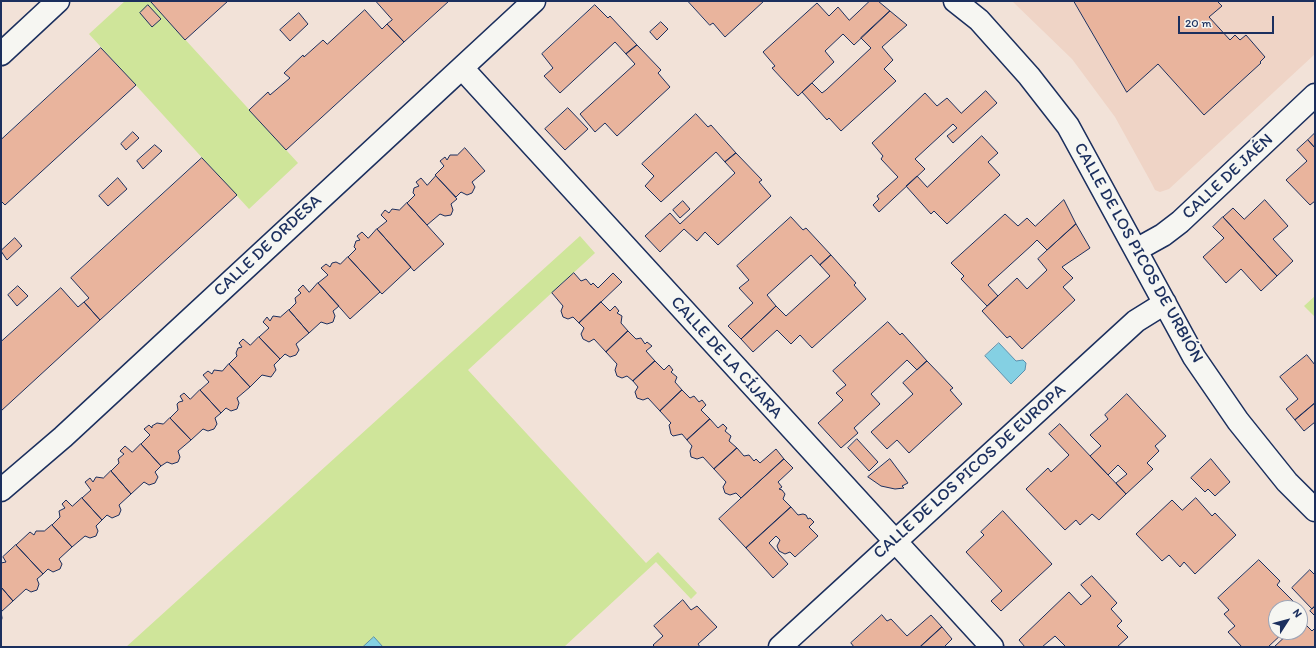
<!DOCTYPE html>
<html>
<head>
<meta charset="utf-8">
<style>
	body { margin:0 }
	#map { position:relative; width:1316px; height:648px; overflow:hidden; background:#f2e2d8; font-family:Itim,sans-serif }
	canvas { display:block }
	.frame { position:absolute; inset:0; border:2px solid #1b2f5e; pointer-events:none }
	.north { position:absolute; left:1268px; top:600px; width:40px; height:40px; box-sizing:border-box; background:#f6f6f2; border:1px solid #9ea6b7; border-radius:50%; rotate:54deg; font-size:11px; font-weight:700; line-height:16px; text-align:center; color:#1b2f5e }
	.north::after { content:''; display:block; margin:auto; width:14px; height:18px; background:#1b2f5e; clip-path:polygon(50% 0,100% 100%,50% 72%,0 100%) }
	.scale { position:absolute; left:1178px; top:16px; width:96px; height:18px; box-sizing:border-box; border:2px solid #1b2f5e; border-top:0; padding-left:5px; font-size:12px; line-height:14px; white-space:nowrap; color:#1b2f5e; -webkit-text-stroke:3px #f6f6f2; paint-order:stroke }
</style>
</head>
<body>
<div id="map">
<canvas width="1316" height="648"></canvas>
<div class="frame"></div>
<div class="north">N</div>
<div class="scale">20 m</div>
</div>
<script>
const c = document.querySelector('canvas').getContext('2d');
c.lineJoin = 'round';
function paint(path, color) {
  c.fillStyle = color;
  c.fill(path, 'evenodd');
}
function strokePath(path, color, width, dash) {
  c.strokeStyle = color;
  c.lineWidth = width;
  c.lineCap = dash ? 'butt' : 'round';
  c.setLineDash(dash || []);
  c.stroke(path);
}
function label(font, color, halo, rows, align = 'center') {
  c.font = font + ' Itim,sans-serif';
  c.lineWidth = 4;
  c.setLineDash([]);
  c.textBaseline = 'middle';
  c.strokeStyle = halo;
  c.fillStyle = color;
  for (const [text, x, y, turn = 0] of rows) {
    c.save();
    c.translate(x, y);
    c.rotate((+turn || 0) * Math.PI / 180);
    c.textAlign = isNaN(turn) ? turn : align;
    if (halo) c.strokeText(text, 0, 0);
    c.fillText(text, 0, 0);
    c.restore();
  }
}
paint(new Path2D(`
	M1012,1H1315V54L1169,189L1160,192L1155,190L1152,184L1115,117L1072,59Z`), '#efd4c6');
paint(new Path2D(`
	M125,1H150L298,163L249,209L89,34Z
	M580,236L595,253L468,370L646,563L658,552L697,593L691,599L656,562L564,647H126Z
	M1315,296V317L1304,306Z`), '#cfe59a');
const water = new Path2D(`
	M999,343L1016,361L1023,360L1026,363L1025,370L1011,384L985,356Z
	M374,637L383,647H363Z`);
paint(water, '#84d0e3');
strokePath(water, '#5a90ae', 1);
const building = new Path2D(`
	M153,1H228L185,40L151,2Z
	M376,1H449L404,42L387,24L392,20Z
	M688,1H764L725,37L713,23L710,25Z
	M870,1H878L890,11L854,45L843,34L825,51L834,62L798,96L772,68L775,66L763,52L817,3L829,16L838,7L849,20Z
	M1074,1H1217L1222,6L1209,17L1230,40L1235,35L1240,40L1246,35L1265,57L1260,62L1261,63L1204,115L1158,64L1127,92Z
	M148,5L161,19L152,27L140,13Z
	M595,5L608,18L610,16L637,45L626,54L615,42L560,93L544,76L553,68L542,54Z
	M365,10L382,29L387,24L404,42L286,150L249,110L268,92L270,95L290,78L284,73L303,55L304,57L323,40L327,44Z
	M890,11L907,25L882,47L893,60L884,69L896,81L841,131L829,118L827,120L802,92L812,83L822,93L826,90L871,48L861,38Z
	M299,13L308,24L290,41L280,30Z
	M661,22L668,29L657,40L650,32Z
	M637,45L661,70L658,73L670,87L617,136L605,123L595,132L580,114L635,64L626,54Z
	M101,48L136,85L5,205L1,201V140Z
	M986,91L997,103L953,143L947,136L957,128L953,124L915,159L925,169L879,212L873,205L879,199L877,196L898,177L881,159L883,156L872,143L925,93L937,106L947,98L961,113Z
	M568,108L588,129L565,150L545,129Z
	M696,114L708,127L711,125L736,153L725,162L716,152L661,202L645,186L654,176L642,164Z
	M133,132L139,138L126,150L121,144Z
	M1315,133V148L1308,140Z
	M982,136L998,153L988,162L1000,175L947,224L934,211L931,214L906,186L917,176L927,187Z
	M1308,140L1315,148V201L1310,205L1286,180L1307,161L1297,150Z
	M155,145L162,151L143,169L137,161Z
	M465,148L485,171L472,182L475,187L472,193L467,195L461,192L456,197L435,175L444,166L440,161L445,157L447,160L450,155H457Z
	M736,153L762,180L759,182L771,196L718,245L705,232L697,241L684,229L660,252L645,236L670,213L680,224L735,173L725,162Z
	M202,158L237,195L100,320L84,302L89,298L71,278Z
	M436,176L457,199L451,204L453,210L451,215L445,216L440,214L427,225L407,203L415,195L413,193L414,188L419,186L416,182L421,178L427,185Z
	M118,178L127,189L108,206L99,196Z
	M1064,200L1076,224L1047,250L1037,240L1032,245L988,285L998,296L987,306L961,279L964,276L951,263L1005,214L1018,226L1027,218L1035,226Z
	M1265,200L1288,226L1273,239L1293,261L1277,276L1223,217L1233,208L1244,219Z
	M683,201L690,209L680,218L673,210Z
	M407,203L444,244L414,271L377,229L387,221L381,215L385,210L389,213L392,209L399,210Z
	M791,217L803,230L806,228L831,255L820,265L811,255L767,295L776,306L741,339L728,326L753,303L739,288L749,280L737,266Z
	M1223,217L1277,276L1261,291L1241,269L1226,283L1203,257L1224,238L1213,227Z
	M1076,224L1090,248L1062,267L1073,278L1063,287L1075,300L1022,349L1010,336L1007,338L982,311L1017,278L1027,289L1046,271L1047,270L1038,259Z
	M377,229L411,267L382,294L348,257L356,249L354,247L356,241L360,240L357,236L362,232L368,238Z
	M15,238L22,246L7,260L1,251Z
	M831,255L856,283L854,285L866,299L812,348L800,335L791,344L777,330L753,352L741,339L776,306L786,316L830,276L820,265Z
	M348,257L380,292L350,319L318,283L328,275L321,268L326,264L330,267L332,263L336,262L340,264Z
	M574,273L581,281L586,279L591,285L593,283L598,288L613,273L622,282L579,323L573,317L568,319L563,317L561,311L563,306L552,293Z
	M318,283L339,306L333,311L335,316L333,322L327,324L321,322L309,333L289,310L296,303L295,298L301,293L298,290L303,285L309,292Z
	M18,286L28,296L17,306L8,295Z
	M61,288L78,307L84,302L100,320L1,411V342Z
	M601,302L610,311L615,306L619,311L617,313L622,316L621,323L628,331L606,352L594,339L589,342L583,339L581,334L584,328L579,323Z
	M289,310L309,333L296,344L299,350L296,355L290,357L285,354L280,359L259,337L269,328L263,322L267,317L270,321L273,316L280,317Z
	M888,322L900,335L902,333L927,361L917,370L907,360L871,394L880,404L854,428L858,433L841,448L818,423L843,400L836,393L846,385L833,371Z
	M628,331L636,339L641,338L645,344L647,342L652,346L646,351L655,361L633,381L627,376L622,378L617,376L615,370L617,364L606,352Z
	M259,337L280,359L274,365L276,370L271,377L262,375L250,387L229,364L237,356L236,353L238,348L242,347L239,343L243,339L250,345Z
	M1307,355L1315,365V403L1295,420L1286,409L1298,399L1280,377Z
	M655,361L664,370L669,365L673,370L671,372L677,377L675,382L682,390L660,411L648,398L643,400L637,398L635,392L638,387L633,381Z
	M927,361L953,388L950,390L962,404L909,453L897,440L887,449L871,432L913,394L903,383Z
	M229,364L250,387L237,398L239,403L237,409L231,411L226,408L221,413L200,390L209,382L203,375L208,371L212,374L214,370L222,371Z
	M200,390L221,413L215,418L217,424L214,429L208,431L203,429L191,440L170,418L178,410L177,404L179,402L183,401L180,396L184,393L190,399Z
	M682,390L690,398L694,396L699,402L702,400L706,405L701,410L710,419L687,440L682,434L673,436L671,434L669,425L671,423L660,411Z
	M1127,394L1166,436L1155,446L1159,451L1147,463L1153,469L1126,494L1116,483L1127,474L1118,465L1108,475L1090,456L1101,446L1090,435L1108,419L1105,415Z
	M1315,403V422L1304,431L1295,420Z
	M170,418L191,440L178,451L180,457L178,462L172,464L167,462L161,466L141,444L150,435L144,429L149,425L152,428V426L157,423L163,424Z
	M710,419L718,428L723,424L727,428L725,431L731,436L729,441L737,448L714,469L703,457L697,459L691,457L690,451L692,446L687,440Z
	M1060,424L1126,494L1099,520L1092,514L1080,525L1076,520L1065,530L1026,489L1048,468L1051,472L1069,455L1049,434Z
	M857,439L878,462L869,471L848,448Z
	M141,444L161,466L155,472L158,477L155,483L149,485L144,482L131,494L111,471L119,463L118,459L124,454L120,451L125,446L132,452Z
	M737,448L744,456L749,455L754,461L756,459L760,463L776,449L784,459L741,498L736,493L730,495L725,493L723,487L726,482L714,469Z
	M784,459L793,468L778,482L782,487L779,489L782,490L785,494L783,499L791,507L746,548L719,519Z
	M890,459L908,483L902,486L904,488L895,489L881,486L868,477Z
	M1211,459L1230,482L1215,496L1208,489L1205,492L1191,478Z
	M111,471L131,494L119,505L121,510L119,515L112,518L107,515L102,520L82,498L91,490L85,482L90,478L93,482L96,477L103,478Z
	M82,498L102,520L96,526L98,531L96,536L90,538L85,536L72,547L52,525L60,517L59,511L65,508L62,504L66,500L72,506Z
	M1196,498L1212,516L1215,513L1236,535L1195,574L1184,562L1180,567L1169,555L1162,561L1136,534L1172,500L1182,510Z
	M791,507L798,515L803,514L806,515L808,519L810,518L814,522L809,527L818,536L795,557L790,552L785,554L779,551L777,546L780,540L776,536L769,543L788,564L773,578L746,548Z
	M1003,511L1052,564L1001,611L991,601L1002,591L966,552L984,535L981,532Z
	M52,525L72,547L59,559L62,564L60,569L53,572L48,569L43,574L16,545L30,532L34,535L36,531H44Z
	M16,545L43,574L37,579L39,584L37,590L31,592L26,589L13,601L1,587V563L6,562L3,557Z
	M1259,560L1280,581L1277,585L1294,602L1288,608H1276V632H1284L1268,647H1242L1228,632L1235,626L1224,614L1229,610L1218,598Z
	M1310,570L1315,575V606L1312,609L1292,588Z
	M1092,576L1117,603L1111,609L1122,621L1117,626L1128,637L1117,647H1066L1055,636L1042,647H1025L1019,640L1069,592L1081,605L1091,596L1081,585Z
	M1,587L13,601L1,612L2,618L1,622Z
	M683,600L691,610L697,606L717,627L698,644L700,647H655L653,645L663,636L654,626Z
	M1315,606V616L1310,611Z
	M882,615L887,621L891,619L907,636L931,615L942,627L920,647H854L851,643Z
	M1302,621L1312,631L1315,628V647H1274L1290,632H1300V622Z
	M942,627L952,639L944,647H920Z`);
paint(building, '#e9b49d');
strokePath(building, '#1b2f5e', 1);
const minor = new Path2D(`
	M955,1L979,20L1029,76L1068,126L1194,357L1238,421L1287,482L1315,510
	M1,54L58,1
	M462,68L992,647
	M1136,250L1163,235L1180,222L1315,95
	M1,490L63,437L534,1
	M780,647L1136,321L1165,303`);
strokePath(minor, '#1b2f5e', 25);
strokePath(minor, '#f6f6f2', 22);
label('17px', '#1b2f5e', '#f6f6f2', [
	["CALLE DE JAÉN",1228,177,-43],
	["CALLE DE ORDESA",268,246,-43],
	["CALLE DE LOS PICOS DE URBIÓN",1138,253,61],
	["CALLE DE LA CÍJARA",726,358,48],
	["CALLE DE LOS PICOS DE EUROPA",970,472,-42]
]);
</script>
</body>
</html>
